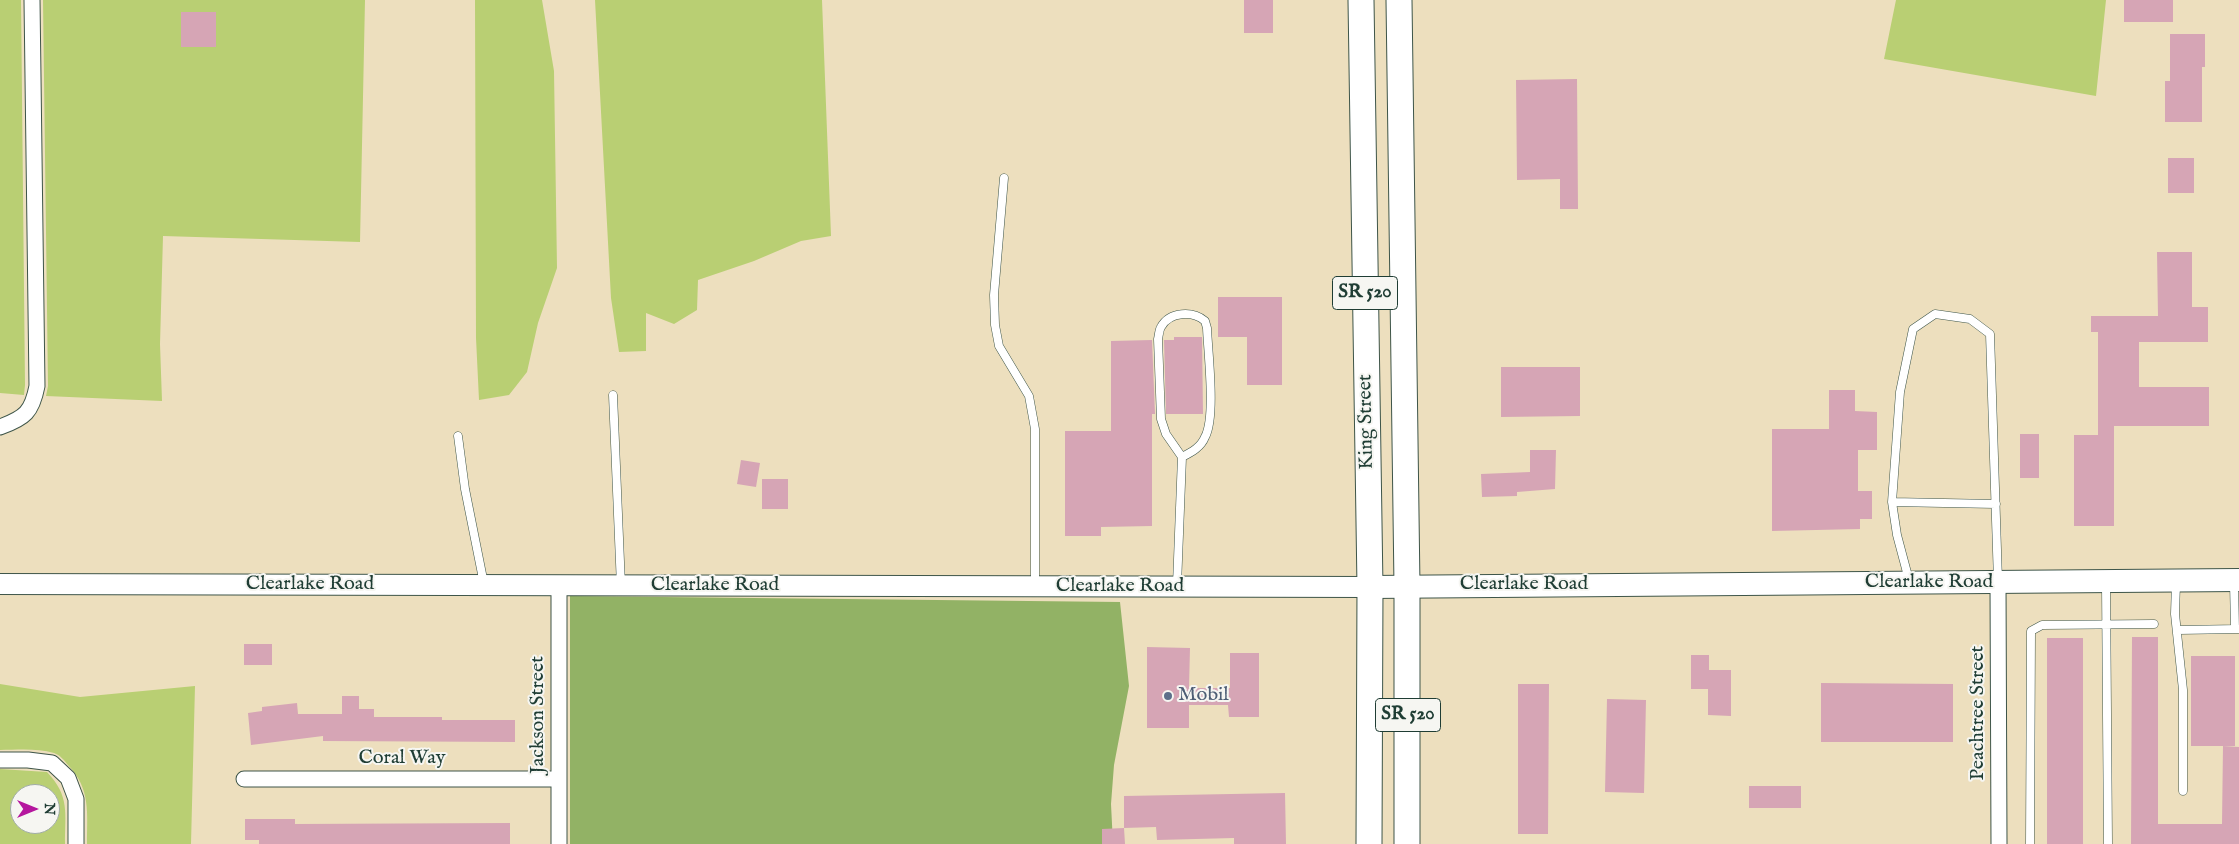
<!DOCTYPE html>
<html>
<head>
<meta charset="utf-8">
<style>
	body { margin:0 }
	#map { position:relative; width:2239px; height:844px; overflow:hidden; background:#eddfbe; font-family:"IM FELL English",serif }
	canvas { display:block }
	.north { position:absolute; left:10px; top:784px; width:50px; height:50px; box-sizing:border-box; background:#f6f6f2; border:1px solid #a0aca6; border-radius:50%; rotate:90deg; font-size:14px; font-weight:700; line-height:20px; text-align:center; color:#1f3d34 }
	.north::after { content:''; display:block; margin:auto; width:18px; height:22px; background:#b5179e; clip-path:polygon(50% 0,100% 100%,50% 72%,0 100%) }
</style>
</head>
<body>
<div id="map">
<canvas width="2239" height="844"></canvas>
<div class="north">N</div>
</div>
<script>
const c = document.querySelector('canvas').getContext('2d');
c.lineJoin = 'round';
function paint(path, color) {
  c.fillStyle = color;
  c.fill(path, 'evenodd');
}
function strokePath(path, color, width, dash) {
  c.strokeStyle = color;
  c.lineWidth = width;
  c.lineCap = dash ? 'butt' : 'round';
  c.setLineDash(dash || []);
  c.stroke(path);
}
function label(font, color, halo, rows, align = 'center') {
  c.font = font + ' "IM FELL English",serif';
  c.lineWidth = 4;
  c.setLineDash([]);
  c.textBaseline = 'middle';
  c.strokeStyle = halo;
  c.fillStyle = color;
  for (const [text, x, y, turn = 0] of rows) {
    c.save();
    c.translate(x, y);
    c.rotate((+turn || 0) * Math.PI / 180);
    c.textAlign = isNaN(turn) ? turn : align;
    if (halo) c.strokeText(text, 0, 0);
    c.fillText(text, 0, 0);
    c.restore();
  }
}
paint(new Path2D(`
	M0,0H21L25,385L24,395L0,393Z
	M43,0H365L360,242L163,236L160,344L162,401L46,396L48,386Z
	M475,0H542L554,71L557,268L538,323L527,372L509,395L479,400L476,338Z
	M595,0H822L831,236L801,241L754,261L698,280L697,310L674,324L646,313V351L619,352L611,298Z
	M1896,0H2106L2096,96L1884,59Z
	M0,684L80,697L195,686L191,844H87C87,813 91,789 68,765C64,760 60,755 54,753C37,748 17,750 0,750Z
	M0,769L47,772C70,796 65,813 65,844H0ZM20,794H50V824H20Z`), '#b9cf73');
paint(new Path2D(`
	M570,596L1120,602L1129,686L1114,765L1111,804L1113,844H570Z`), '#92b265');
paint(new Path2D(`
	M1244,0H1273V33H1244Z
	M2124,0H2173V22H2124Z
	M181,12H216V47H181Z
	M2170,34H2205V67H2202V122H2165V81H2170Z
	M1577,79L1578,209H1560V179L1517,180L1516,80Z
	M2168,158H2194V193H2168Z
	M2157,252H2192V307H2208V342H2139V387H2209V426H2114V526H2074V435H2098V332H2091V316H2158Z
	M1218,297H1282V385H1247V337H1218Z
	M1174,337H1202L1203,414H1166L1164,340H1174Z
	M1152,340L1155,414H1152V526L1101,527V536H1065V431H1111V341Z
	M1501,367H1580V416L1501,417Z
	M1829,390H1855V411L1877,412V450H1858V491H1872V519H1860V529L1772,531V429H1829Z
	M2020,434H2039V478H2020Z
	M1530,450H1556L1555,489L1517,492V496L1482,497L1481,474L1530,472Z
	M741,460L760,463L756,487L737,484Z
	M762,479H788V509H762Z
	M2132,637H2158V824H2222L2223,746L2239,747V844H2131Z
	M2047,638H2083V844H2047Z
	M244,644H272V665H244Z
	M1147,647L1190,648L1189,688H1230V653H1259V717H1229L1228,705H1189V728H1147Z
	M1691,655H1709V670H1731V716L1708,715V689H1691Z
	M2191,656H2235V746H2191Z
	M1821,683L1953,684V742H1821Z
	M1518,684H1549L1548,834H1518Z
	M342,696H359V709H374V717H442V720H515V742L323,741V736L251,745L248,713L262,711V707L297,703L298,714H342Z
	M1607,699L1646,700L1644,793L1605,792Z
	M1749,786H1801V808H1749Z
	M1285,793L1286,844H1234V838L1157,840L1156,827L1124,828V796Z
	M245,819H295V824L510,823V844H259V840H245Z
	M1124,828L1125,844H1102V829Z`), '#d6a5b5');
const service = new Path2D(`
	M1004,178L994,295L995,325L999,346L1029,396L1035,429V586
	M613,395L621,586
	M458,436L465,489L484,584
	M1892,502L1996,504
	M1909,580L1897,535L1892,502L1900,392L1913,329L1935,314L1970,319L1990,334L1998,581
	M2234,582L2235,629
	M2176,583L2175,614L2183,690V791
	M2106,584L2108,844
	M1177,585L1182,457L1166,434L1161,419L1158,339C1159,335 1159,330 1161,327C1170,311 1193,311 1205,321L1207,328C1208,353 1216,417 1205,437C1201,447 1192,452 1182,457
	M2178,630L2239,629
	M2030,844L2031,631L2042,625L2154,624`);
const minor = new Path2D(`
	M0,427C25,418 32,412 37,386L32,0
	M1998,583L1999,844
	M559,586V844
	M0,760H28L52,763L68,778L76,799V844
	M244,779H559`);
const tertiary = new Path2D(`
	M0,584L1370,587`);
const secondary = new Path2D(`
	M1370,587L2239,580`);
const primary = new Path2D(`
	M1361,0L1370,587L1369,844
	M1399,0L1407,586V844`);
strokePath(service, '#3e5549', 9);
strokePath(minor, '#3e5549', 17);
strokePath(tertiary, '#3e5549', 22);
strokePath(secondary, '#3e5549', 24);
strokePath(primary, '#3e5549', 27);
strokePath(service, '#fff', 8);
strokePath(minor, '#fff', 15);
strokePath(tertiary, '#fff', 20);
strokePath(secondary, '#fff', 22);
strokePath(primary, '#fff', 25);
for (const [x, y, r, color] of [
	[1168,696,5,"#5c6f8a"]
]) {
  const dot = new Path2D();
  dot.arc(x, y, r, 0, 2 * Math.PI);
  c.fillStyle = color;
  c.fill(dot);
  strokePath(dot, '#f6f6f2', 2);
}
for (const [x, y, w] of [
	[1365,293,65],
	[1408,715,65]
]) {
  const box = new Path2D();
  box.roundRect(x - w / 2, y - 16.5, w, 33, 4);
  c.fillStyle = '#f6f6f2';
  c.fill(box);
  strokePath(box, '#1f3d34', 1);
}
label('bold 19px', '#1f3d34', null, [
	["SR 520",1365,293],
	["SR 520",1408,715]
]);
label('20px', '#1f3d34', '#f6f6f2', [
	["King Street",1367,422,-91],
	["Clearlake Road",1929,583],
	["Clearlake Road",310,585],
	["Clearlake Road",1524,585],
	["Clearlake Road",715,586],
	["Clearlake Road",1120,587],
	["Peachtree Street",1979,713,-90],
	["Jackson Street",539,715,-90],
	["Coral Way",402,759]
]);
label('20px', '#4e5e75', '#f6f6f2', [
	["Mobil",1178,696]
], 'left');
</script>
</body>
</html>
